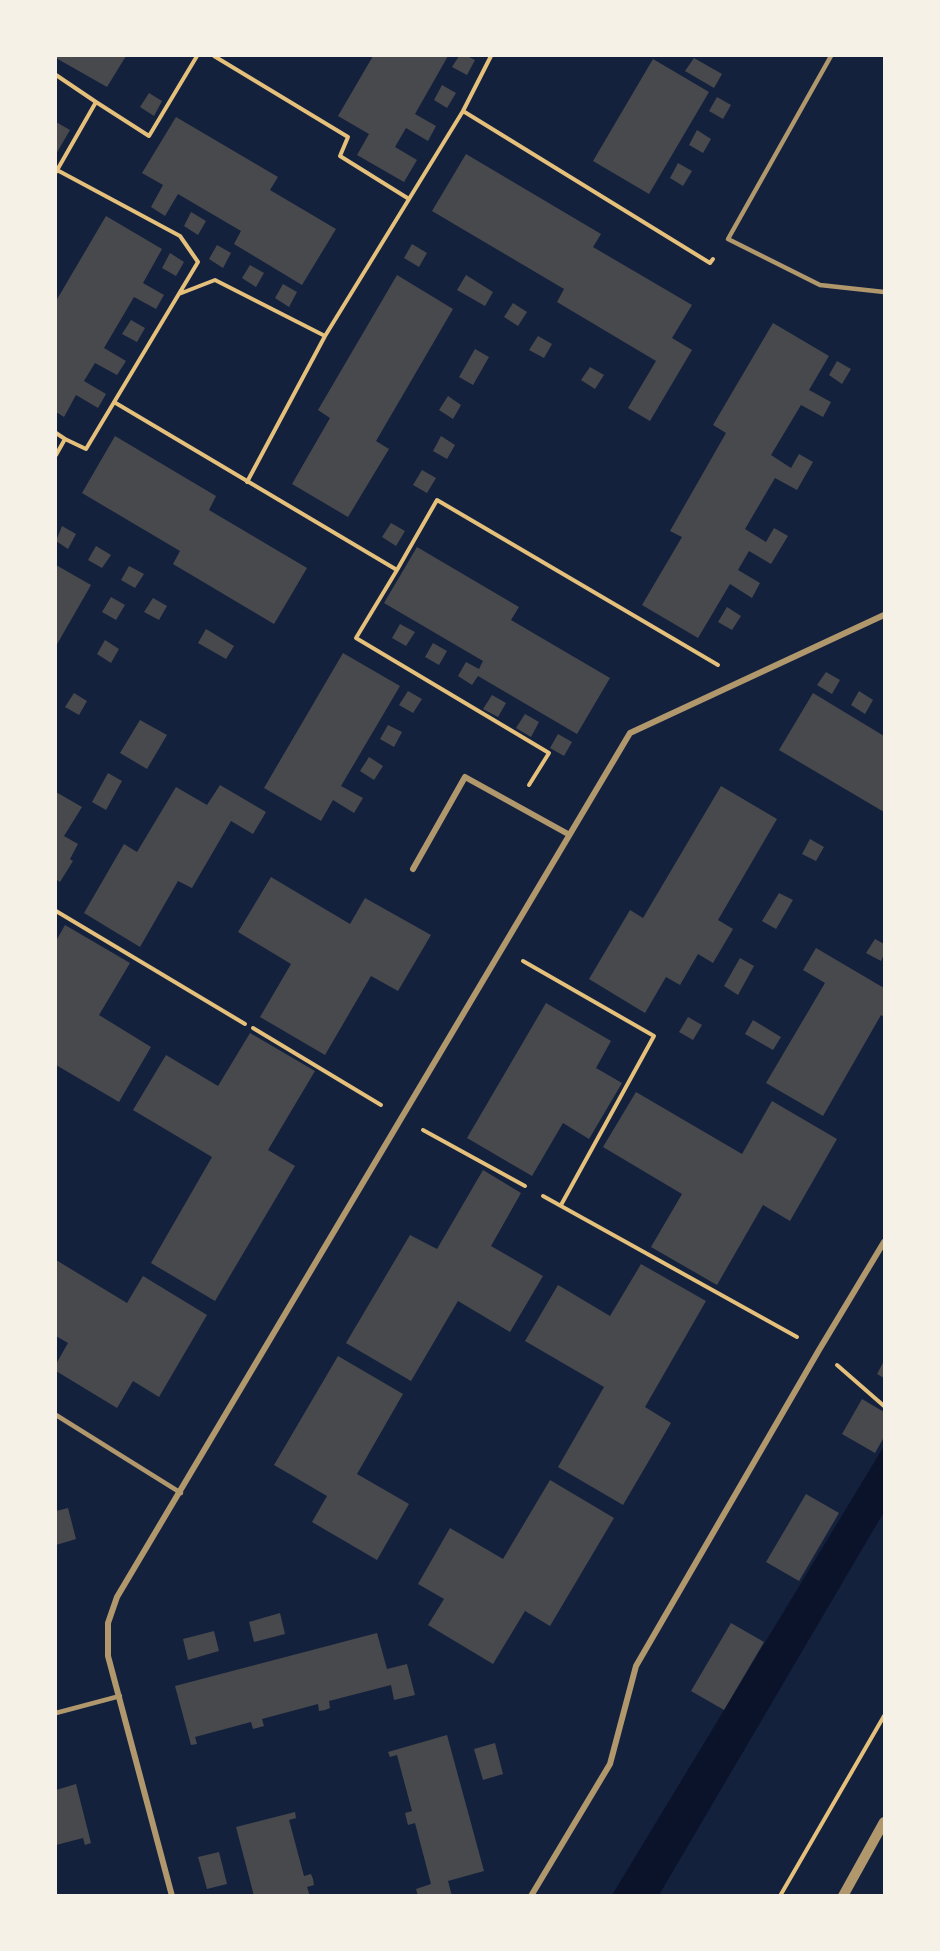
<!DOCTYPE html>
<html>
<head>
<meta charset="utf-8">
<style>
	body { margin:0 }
	#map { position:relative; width:940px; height:1951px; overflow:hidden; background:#14213d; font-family:Helvetica,sans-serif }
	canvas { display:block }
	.frame { position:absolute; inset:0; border:57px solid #f6f1e7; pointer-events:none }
</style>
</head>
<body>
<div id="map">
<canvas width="940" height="1951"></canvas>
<div class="frame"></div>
</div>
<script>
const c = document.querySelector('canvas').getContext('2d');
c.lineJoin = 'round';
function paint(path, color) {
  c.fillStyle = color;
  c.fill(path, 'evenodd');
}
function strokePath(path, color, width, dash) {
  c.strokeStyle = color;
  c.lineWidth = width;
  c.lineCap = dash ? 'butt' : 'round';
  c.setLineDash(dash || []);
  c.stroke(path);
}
paint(new Path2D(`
	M884,1446V1512L659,1895H612Z`), '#0b132b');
paint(new Path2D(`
	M56,56H126L107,87L56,58Z
	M373,56H448L415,114L436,126L428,141L406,128L395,147L417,160L404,182L357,155L369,134L338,116Z
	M459,56H467L475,60L467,75L452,67Z
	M694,58L722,74L714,88L685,71Z
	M653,59L709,92L649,194L593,161Z
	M442,85L456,93L447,108L434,100Z
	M149,93L162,101L154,116L140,107Z
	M717,97L731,105L723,119L709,111Z
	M176,117L278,177L270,190L336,229L302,285L234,244L241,231L178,194L165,216L151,207L163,185L142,173Z
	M56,122L70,130L56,154Z
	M697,130L711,139L703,153L689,145Z
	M466,154L601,234L593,247L692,305L672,338L692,350L650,421L628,408L656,361L557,302L564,289L432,211Z
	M678,163L692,171L683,186L670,178Z
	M191,212L206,221L198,235L184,226Z
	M106,216L162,249L143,283L164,295L156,309L134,297L104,348L126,361L117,375L95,363L84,381L106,394L98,408L76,395L64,417L56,412V301Z
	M412,244L427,253L419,267L404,258Z
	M217,245L231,253L223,268L209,259Z
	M170,253L184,262L176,276L162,268Z
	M250,265L264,273L256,287L242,278Z
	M397,275L453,309L376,441L389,449L348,517L292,484L330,418L318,410Z
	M466,275L493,292L485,306L457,290Z
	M283,284L297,292L289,307L275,298Z
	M513,303L527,312L518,326L504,317Z
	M131,320L145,328L137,342L122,334Z
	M773,323L829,356L809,390L831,402L823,417L801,405L771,455L791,468L799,454L813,462L797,490L775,478L745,529L766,542L774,528L788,536L771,564L749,551L738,570L760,583L752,598L730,584L698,638L642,605L682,537L670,531L726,433L713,425Z
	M538,336L552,344L544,358L529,350Z
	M475,349L489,357L473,385L459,377Z
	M837,361L851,369L842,384L829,375Z
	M590,367L604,375L595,389L581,380Z
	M448,396L461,405L453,419L439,410Z
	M115,436L216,496L209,510L307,568L274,624L173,564L180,551L82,493Z
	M441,436L455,445L447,459L433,451Z
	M422,470L436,478L427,493L413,485Z
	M391,523L405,531L396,546L382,537Z
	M62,526L76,534L68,549L56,541Z
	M96,546L111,555L102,568L88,560Z
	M417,547L519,607L511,620L610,678L577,734L478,676L472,685L458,676L466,662L479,669L483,661L384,603Z
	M56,565L91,585L56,646Z
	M129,566L144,574L135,588L121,580Z
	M111,597L125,605L116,620L102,612Z
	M153,598L167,606L159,620L144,612Z
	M727,607L741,616L732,630L718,622Z
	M400,624L415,632L406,646L392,638Z
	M206,629L234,646L226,659L198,643Z
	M105,640L119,649L111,663L97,654Z
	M433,643L447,651L439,665L425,657Z
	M343,653L400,686L341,786L363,798L354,813L333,800L321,821L264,788Z
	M826,672L840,680L832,694L817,685Z
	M408,691L422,699L413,713L399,705Z
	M859,691L873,700L865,714L851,705Z
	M74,693L87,701L79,715L65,707Z
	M813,693L884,736V812L779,750Z
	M492,695L506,703L498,717L483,709Z
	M525,714L539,722L531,737L516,728Z
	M140,720L167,735L147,769L120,753Z
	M388,725L402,732L394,747L380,739Z
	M558,734L572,742L564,756L550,748Z
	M369,757L383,766L374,780L360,771Z
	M108,773L122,781L106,810L92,802Z
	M220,785L266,812L253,834L231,821L192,888L178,881L140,947L84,913L124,844L137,852L176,787L207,805Z
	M721,786L777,819L718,920L733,929L713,963L698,954L680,985L666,977L645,1013L589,979L630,910L643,918Z
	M56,792L82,807L64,836L78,844L70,859L73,861L60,882L57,880L56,882Z
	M810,839L824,847L816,861L802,854Z
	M271,877L350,924L365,898L431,935L398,991L371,976L325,1055L260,1017L291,964L238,932Z
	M779,893L793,900L776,929L762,921Z
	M65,925L130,963L99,1015L151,1047L119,1102L56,1065V941Z
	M875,939L884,944V954L881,961L866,953Z
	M816,948L884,988V1017L881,1015L823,1116L766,1083L825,983L803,970Z
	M740,958L754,966L738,995L724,986Z
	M546,1003L611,1041L596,1068L622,1083L589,1139L563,1123L532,1176L467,1138Z
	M688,1017L702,1025L693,1040L679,1032Z
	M753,1020L781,1037L773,1050L745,1034Z
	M250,1033L315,1071L268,1150L295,1166L215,1301L151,1263L212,1157L133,1110L166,1055L218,1086Z
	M636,1092L742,1154L772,1101L837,1139L790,1221L763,1205L717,1285L651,1247L682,1194L603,1147Z
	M483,1170L521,1193L491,1246L543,1276L510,1332L458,1301L411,1381L346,1343L410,1235L437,1249Z
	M56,1260L127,1303L143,1276L207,1315L159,1397L133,1381L117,1408L56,1371V1364L68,1343L56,1336Z
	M641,1264L706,1301L645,1407L671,1423L623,1505L558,1467L604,1387L525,1341L558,1285L610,1316Z
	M338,1356L403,1394L357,1474L409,1504L377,1560L312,1522L327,1496L274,1465Z
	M884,1361V1378L877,1374Z
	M862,1399L884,1412V1437L875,1453L842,1434Z
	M550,1480L614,1518L550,1626L525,1611L493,1664L428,1625L444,1599L418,1584L450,1528L503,1559Z
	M806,1494L839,1513L799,1581L766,1562Z
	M68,1508L76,1539L56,1545V1511Z
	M280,1613L285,1634L254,1642L249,1622Z
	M731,1623L764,1642L724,1710L691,1691Z
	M214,1631L219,1651L188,1660L183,1639Z
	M377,1633L387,1669L407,1664L415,1695L394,1700L391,1685L329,1701L330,1708L325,1710L319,1711L318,1704L262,1719L264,1726L253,1729L251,1722L195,1737L197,1744L191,1745L175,1686Z
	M447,1735L484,1871L448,1881L452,1896H418L416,1889L431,1884L415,1823L408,1825L405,1813L412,1811L397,1755L390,1757L388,1752Z
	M495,1743L503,1774L483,1780L474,1749Z
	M76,1784L91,1843L85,1845L83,1838L56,1845V1790Z
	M295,1812L296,1818L289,1820L304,1876L311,1874L313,1879L314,1885L307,1887L310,1896H254L236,1827Z
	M219,1852L227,1884L207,1889L198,1857Z`), '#48494c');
strokePath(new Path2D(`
	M214,56L348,137L340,156L409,199
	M56,75L96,102L56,172
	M96,102L149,136L197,56
	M463,111L491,56
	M179,294L215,280L325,336
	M114,402L397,570L437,500L718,665
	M56,433L65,439
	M56,455L65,439L86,449L198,262L180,236L57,170
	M247,482L325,336L463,111L710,263L713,259
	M397,570L356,638L549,753L529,785
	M56,911L245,1024
	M523,961L654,1036L561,1205
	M253,1028L381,1105
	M423,1130L525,1186
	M543,1196L797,1337
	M837,1365L884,1406
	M780,1896L884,1716`), '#e5c07b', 4);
strokePath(new Path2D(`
	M831,56L728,239L820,285L884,292
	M56,1415L181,1493
	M56,1713L120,1696`), '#b1986c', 4.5);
strokePath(new Path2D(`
	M413,869L465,777L568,834
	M172,1896L108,1656V1623L117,1597L630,733L884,615
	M531,1896L610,1764L636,1666L819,1350L884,1242`), '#b1986c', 6);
strokePath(new Path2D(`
	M843,1896L884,1822`), '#b1986c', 10);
</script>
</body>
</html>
